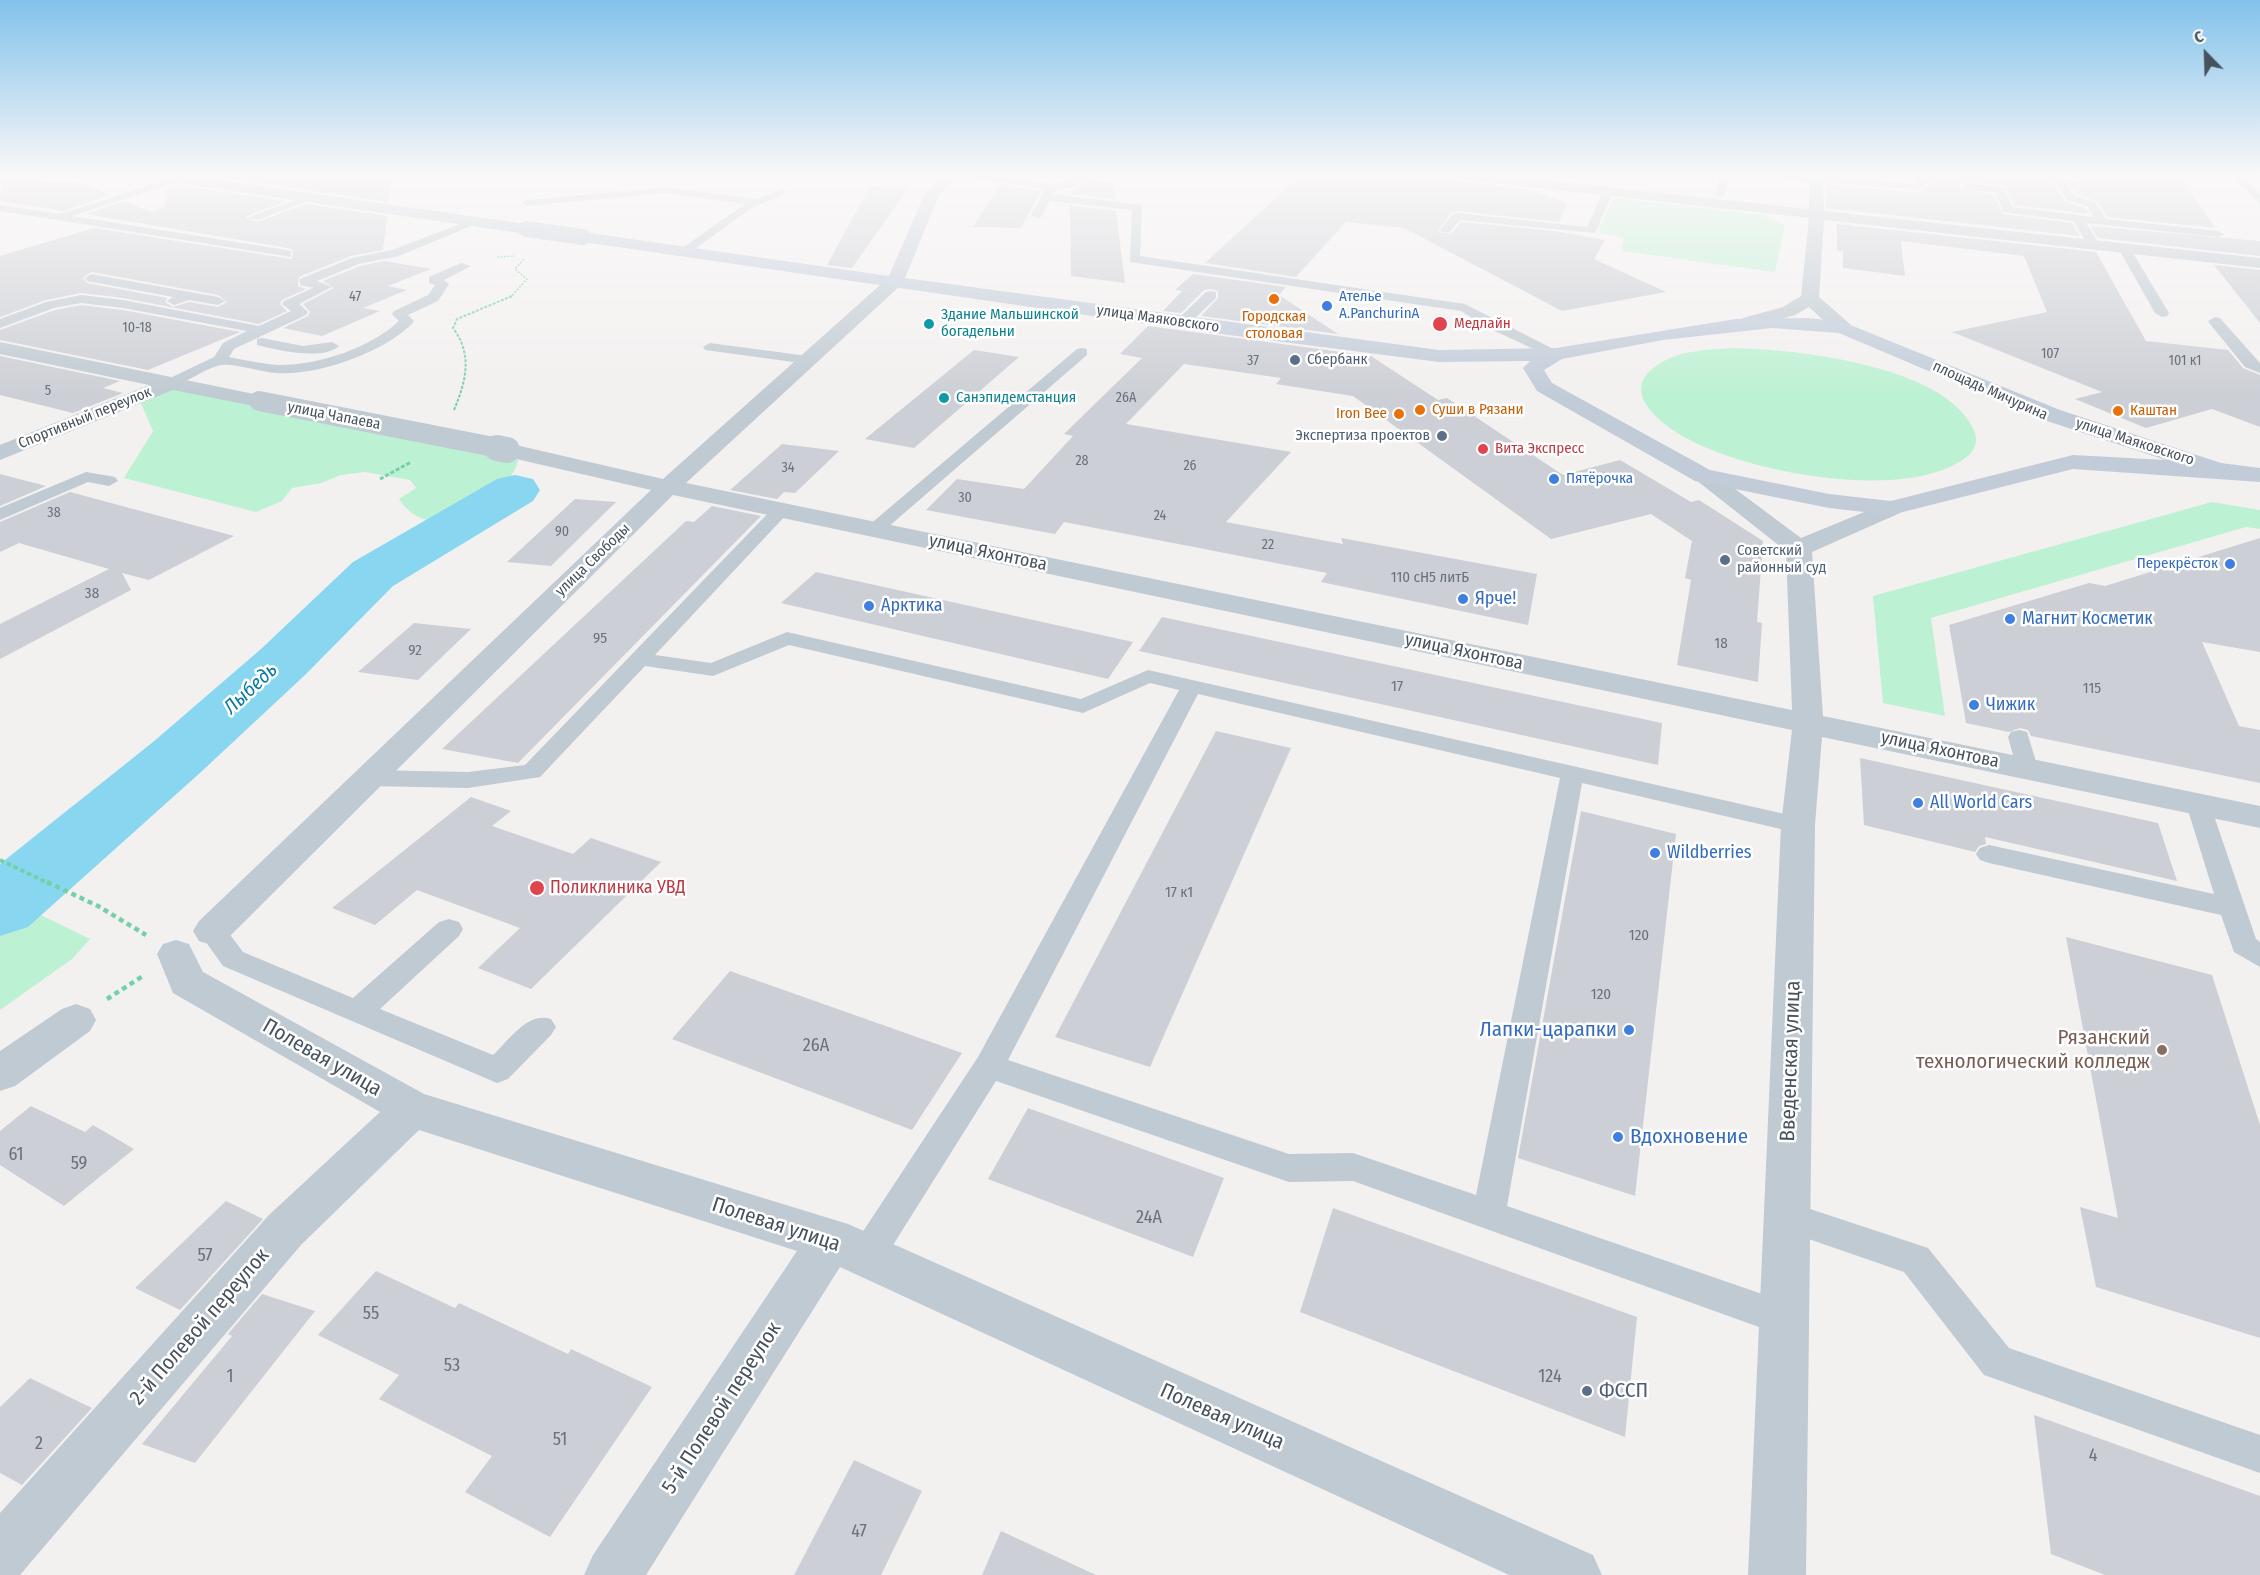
<!DOCTYPE html>
<html>
<head>
<meta charset="utf-8">
<style>
	body { margin:0 }
	#map { position:relative; width:2260px; height:1575px; overflow:hidden; background:#f3f0f0; font-family:"Fira Sans Condensed",sans-serif }
	canvas { display:block }
	.north { position:absolute; left:2176px; top:24px; width:60px; height:60px; -webkit-text-stroke:4px #fff; paint-order:stroke; rotate:337deg; font-size:16px; font-weight:700; line-height:24px; text-align:center; color:#47525e }
	.north::after { content:''; display:block; margin:auto; width:21px; height:27px; background:#47525e; clip-path:polygon(50% 0,100% 100%,50% 72%,0 100%) }
</style>
</head>
<body>
<div id="map">
<canvas width="2260" height="1575"></canvas>
<div class="north">С</div>
</div>
<script>
const c = document.querySelector('canvas').getContext('2d');
c.lineJoin = 'round';
function paint(path, color) {
  c.fillStyle = color;
  c.fill(path, 'evenodd');
}
function strokePath(path, color, width, dash) {
  c.strokeStyle = color;
  c.lineWidth = width;
  c.lineCap = dash ? 'butt' : 'round';
  c.setLineDash(dash || []);
  c.stroke(path);
}
function label(font, color, halo, rows, align = 'center') {
  c.font = font + ' "Fira Sans Condensed",sans-serif';
  c.lineWidth = 5;
  c.setLineDash([]);
  c.textBaseline = 'middle';
  c.strokeStyle = halo;
  c.fillStyle = color;
  for (const [text, x, y, turn = 0] of rows) {
    c.save();
    c.translate(x, y);
    c.rotate((+turn || 0) * Math.PI / 180);
    c.textAlign = isNaN(turn) ? turn : align;
    if (halo) c.strokeText(text, 0, 0);
    c.fillText(text, 0, 0);
    c.restore();
  }
}
paint(new Path2D(`
	M1613,198L1765,215L1785,225L1775,272L1621,251L1624,238L1598,232Z
	M1731,348C1793,349 1935,364 1970,423C1974,430 1979,439 1974,448C1969,458 1959,462 1950,467C1884,497 1748,472 1686,438C1654,420 1616,387 1664,361C1684,350 1709,350 1731,348Z
	M171,387L492,451L518,460C513,488 461,524 432,521C417,519 406,510 399,499L416,488L410,480L365,472L341,475L321,483L292,488L282,501L256,512L124,478L153,431L140,401Z
	M2212,502L2260,510V529L2246,527L1931,618L1945,716L1883,703L1873,596Z
	M0,895L90,939L72,959L0,1010Z`), '#bdf1d3');
paint(new Path2D(`
	M515,475L533,479L540,490L533,501L393,586L305,675L201,772L28,927L0,936V864L153,742L261,649L353,562L497,479Z`), '#89d6f0');
paint(new Path2D(`
	M210,176H392L389,202Z
	M1300,176H1414L1527,189L1567,203L1559,222L1456,211L1451,213L1437,232L1451,234L1461,222L1555,231L1605,240L1594,259L1666,292L1562,311L1404,228L1346,222L1296,277L1205,263Z
	M1928,176L2050,179L2065,201L2086,209L2090,214L2014,205L2005,186L1966,181L1960,184V188L1994,195L2003,214L2072,223L2080,236L1826,208V185L1917,192L1930,184Z
	M2078,176H2139L2184,181L2215,228L2107,217L2098,202L2076,194L2067,180L2081,182Z
	M2,179L81,183L111,195L63,211L0,201Z
	M1085,179L1113,183L1115,199L1070,194V190L1076,189Z
	M1000,184L1041,191L1021,228L973,227Z
	M176,185L286,201L245,217L257,222L306,204L387,216L383,250L351,256L299,277L298,286L306,289L282,300L280,304L287,311L259,324L123,298L81,293L46,300L0,317V256L94,228L292,259L293,250L288,248L85,214L125,201L150,212L165,207L167,188ZM91,272L218,295L227,302L218,307L189,302L173,307L165,302L167,298L87,283L83,278Z
	M870,186L909,187L852,268L827,265Z
	M1070,205L1116,211L1125,283L1071,276Z
	M1837,224L2096,252L2146,341L2228,350L2243,368L2260,375V427L2212,409L2146,428L2075,399L2102,392L1952,332L2047,312L2024,256L1901,241L1905,276L1843,268V251H1837Z
	M2090,226L2260,241V256L2098,238Z
	M384,261L431,269L388,286L407,290L363,308L380,311L322,336L283,328L308,316L310,312L303,304L334,288L323,281L360,266Z
	M2214,265L2260,270V323Z
	M1193,274L1286,287L1279,295L1338,334L1201,316L1218,298V291L1211,289L1204,290L1181,313L1163,311L1182,291L1175,290Z
	M81,305L123,310L240,332L148,370L0,340V330L55,310Z
	M1148,326L1371,356L1438,400L1447,398L1563,475L1620,460L1691,502L1699,500L1763,541L1757,622L1762,623L1758,682L1677,665L1691,580L1685,578L1692,541L1651,514L1551,539L1353,396L1276,384L1281,378L1184,364L1126,424L1291,452L1226,522L1343,544L1341,538L1537,574L1528,625L1321,582L1327,573L1194,547L1064,522L1055,534L926,510L957,479L1024,489L1073,436L1064,434L1142,358L1120,354Z
	M974,350L1019,357L914,448L865,439Z
	M0,356L120,381L103,388L123,393L73,413L0,395Z
	M782,444L839,451L795,493L784,492L777,499L730,490Z
	M0,474L46,486L0,506Z
	M70,492L234,536L149,580L122,573L131,590L0,659V624L109,569L19,543L0,552V522Z
	M575,499L616,502L551,566L507,562Z
	M712,506L761,516L518,763L442,749L686,521L694,522Z
	M2260,538V652L2202,642L2239,726L2260,730V783L2031,736L2028,730L2020,728L2009,732L1966,723L1949,625L2089,583L2105,586Z
	M816,572L1133,642L1108,679L781,603Z
	M1162,617L1662,723L1658,765L1139,651Z
	M414,623L471,629L418,680L358,672Z
	M1216,731L1291,748L1150,1067L1055,1037Z
	M1860,758L2158,823L2177,881L1985,837L1986,844L1979,846L1975,852L1864,825Z
	M471,797L511,811L492,826L573,854L591,838L661,862L531,989L478,968L520,928L417,890L375,925L332,908Z
	M1581,811L1676,834L1635,1196L1518,1158Z
	M2066,937L2212,975L2260,1125V1338L2096,1287L2080,1207L2118,1218Z
	M730,971L962,1053L912,1130L672,1039Z
	M31,1106L85,1132L93,1125L134,1149L64,1206L0,1165V1131Z
	M1028,1108L1224,1178L1193,1257L988,1179Z
	M226,1201L263,1219L180,1310L135,1288Z
	M1333,1208L1637,1317L1625,1437L1300,1312Z
	M376,1271L455,1308L459,1303L568,1354L571,1349L652,1387L550,1537L465,1492L492,1456L379,1399L399,1375L318,1335Z
	M262,1294L315,1311L195,1463L142,1444L232,1336L228,1334Z
	M30,1378L92,1408L22,1485L0,1473V1407Z
	M2034,1415L2260,1496V1575H2105L2051,1554Z
	M854,1460L922,1491L881,1575H794Z
	M1001,1531L1096,1575H982Z`), '#cccfd5');
strokePath(new Path2D(`
	M497,257L515,256
	M510,298L527,279L515,269L524,259`), '#74d1a7', 1.5, [2, 1.5]);
strokePath(new Path2D(`
	M454,410C466,381 473,355 453,328L457,319L512,296`), '#74d1a7', 2, [3, 1.5]);
strokePath(new Path2D(`
	M380,479L411,462`), '#74d1a7', 3, [4, 2]);
strokePath(new Path2D(`
	M0,860L50,884`), '#74d1a7', 4, [4.5, 3]);
strokePath(new Path2D(`
	M47,882L98,906L146,935
	M107,999L143,976`), '#74d1a7', 4.5, [5, 4]);
paint(new Path2D(`
	M179,176L182,179L181,181L72,216L287,250L291,251V257L0,211V205L60,214Z
	M961,176H993L1052,184L1067,182L1073,176H1085L1074,187L1056,190L1053,194L1142,205L1140,256L1465,304L1563,354L1556,358L1551,357L1484,326L1461,311L1130,262L1132,210L1050,201L1041,217L1037,218L1031,215L1045,189Z
	M1720,176H1730L1725,195L1720,198L1715,195Z
	M1765,176H1833L1915,184L1917,182L1916,176H1926L1928,183L1917,190L1821,182L1816,184Z
	M2051,176H2061L2075,196L2096,203L2106,219L2218,231L2224,234L2218,237L2086,223L2100,245L2094,249L2090,248L2073,221L2003,212L1996,193L1966,189L1961,186L1966,183L2005,188L2012,207L2094,217L2088,207L2067,200Z
	M2232,176H2243L2260,195V204Z
	M666,187L757,199L783,189L788,192L750,209L685,256L679,252L681,249L745,204L666,193L527,206L522,203L527,200Z
	M1604,190L1613,192L1595,233L1460,220L1449,233L1439,231L1453,214L1457,213L1587,227Z
	M307,196L316,198L257,220L247,218Z
	M471,220L481,222L399,256L359,264L317,281L332,287L299,304L308,312L306,315L234,349L229,357C245,360 262,364 279,365C319,365 370,348 399,321L392,314L394,311L428,295L435,285L429,283V277L461,263L471,266L444,280L449,284L438,301L408,315L414,321L412,324C382,353 318,376 276,373C261,372 234,363 221,365C204,368 188,383 171,387L164,383L166,380L214,357L223,343L247,331L123,308L81,303L54,308L0,328V319L46,302L81,295L123,300L259,326L291,311L282,304L284,301L313,288L300,285V279L352,258L392,250Z
	M2120,245L2130,248L2169,313L2167,316L2162,317L2155,313L2118,248Z
	M91,274L218,297L225,301L218,305L189,300L174,305L167,301L173,297L87,281L85,278Z
	M1211,291L1216,292V298L1187,326H1177V320L1206,292Z
	M2215,317L2220,318L2260,363V373L2245,367L2210,324L2208,321Z
	M262,338L303,346L332,342L339,346C323,361 277,350 257,345V339Z
	M710,343L808,356L815,360L808,364L705,350L703,347Z
	M1082,348L1087,349V355L880,534H868L865,530L868,526L1077,349Z
	M86,472L115,477L118,481L109,486L88,482L0,520V508Z
	M781,505L787,506L790,510L787,514L655,655L711,663L787,632L1081,699L1148,670L1807,819L1810,825L1807,831L1798,833L1582,783L1507,1206L1797,1306L1802,1318L1797,1330L1784,1336L1353,1181L1289,1182L996,1081L878,1269L866,1273L854,1269L849,1257L854,1245L978,1057L1179,690L1150,683L1083,713L789,645L713,676L645,666L540,777L468,788L369,786L361,783L357,778L361,773L369,770L468,772L525,765L775,506ZM1198,694L1560,778L1476,1195L1353,1153L1289,1154L1008,1060Z
	M2019,730L2027,732L2038,768L2034,773L2026,776L2018,773L2008,737L2011,732Z
	M2198,796L2207,798L2210,804L2256,939L2260,942V967L2234,952L2221,915L1989,863L1980,860L1976,854L1980,848L1989,845L2214,894L2186,804L2189,798Z
	M449,919L459,922L463,929L459,936L380,1009L493,1055C509,1040 528,1011 551,1019L556,1027L551,1035L508,1079L497,1083L223,966L198,931L202,924L212,921L222,924L243,952L353,998L439,922Z
	M1786,1201L1928,1248L2009,1348L2260,1435V1473L1984,1375L1904,1272L1774,1227L1769,1216L1774,1205Z`), '#c0cad2');
paint(new Path2D(`
	M1458,176H1508L1809,209V176H1823L1824,211L2260,258V268L1824,220L1819,297L1850,324L1852,328L1850,332H1836L1809,307L1795,315L1750,328L1741,322L1743,318L1783,307L1801,296L1809,218L1465,180Z
	M895,276L901,277L904,281L901,285L686,483L1792,710L1786,551L1691,476L1695,471H1711L1801,538L1891,501L1900,503L1903,508L1900,513L1812,552L1823,716L2260,806V828L1822,737L1815,825L1806,1575H1748L1781,825L1792,730L673,495L225,941L212,945L199,941L193,931L199,921L651,490L499,455L496,450L499,445L507,443L663,479L889,277Z
	M0,342L259,395L266,397L270,401L266,405L259,407L173,390L0,460V445L149,385L0,354Z
	M176,940L189,944L203,972L424,1094L848,1224L1593,1555L1602,1575H1509L840,1267L646,1575H584L593,1555L797,1251L419,1130L301,1245L20,1575H0V1513L269,1215L380,1112L173,993L157,954L163,944Z
	M76,1004L90,1009L96,1020L90,1031L15,1086L0,1091V1051L62,1009Z`), '#c0cad2');
paint(new Path2D(`
	M151,176H191L526,224L534,229L526,234L158,180Z
	M942,176H958L939,195L905,278L1439,350L1556,348L1736,319L1808,318L1843,322L2060,410L2221,463L2260,468V482L2073,469L1891,515L1829,508L1695,481L1537,391L1523,368L1530,361L1439,362L1182,329L583,242L575,237L583,232L889,276L925,193ZM1772,328L1839,333L2044,420L2166,460L2073,455L1891,501L1829,494L1710,470L1552,383L1544,370L1562,359L1663,340Z`), '#c2ccd9');
strokePath(new Path2D(`
	M259,401L504,449`), '#c0cad2', 20);
strokePath(new Path2D(`
	M497,448L507,450`), '#c0cad2', 26);
strokePath(new Path2D(`
	M526,229L583,237`), '#c2ccd9', 16);
const sky = c.createLinearGradient(0, 0, 0, 397);
sky.addColorStop(0, '#82c2eb');
sky.addColorStop(0.44, '#faf8f8');
sky.addColorStop(1, '#faf8f800');
c.fillStyle = sky;
c.fillRect(0, 0, 2260, 397);
for (const [x, y, r, color] of [
	[1274,299,6,"#e8710a"],
	[1327,306,6,"#3f7fe0"],
	[929,324,6,"#0f9aa8"],
	[1440,324,8,"#e0444e"],
	[1295,360,6,"#5c6f8a"],
	[944,398,6,"#0f9aa8"],
	[1420,410,6,"#e8710a"],
	[2118,411,6,"#e8710a"],
	[1399,414,6,"#e8710a"],
	[1442,436,6,"#5c6f8a"],
	[1483,449,6,"#e0444e"],
	[1554,479,6,"#3f7fe0"],
	[1725,560,6,"#5c6f8a"],
	[2230,564,6,"#3f7fe0"],
	[1463,599,6,"#3f7fe0"],
	[869,606,6,"#3f7fe0"],
	[2010,619,6,"#3f7fe0"],
	[1974,705,6,"#3f7fe0"],
	[1918,803,6,"#3f7fe0"],
	[1655,853,6,"#3f7fe0"],
	[537,888,8,"#e0444e"],
	[1629,1030,6,"#3f7fe0"],
	[2162,1050,6,"#8d6e63"],
	[1618,1137,6,"#3f7fe0"],
	[1587,1391,6,"#5c6f8a"]
]) {
  const dot = new Path2D();
  dot.arc(x, y, r, 0, 2 * Math.PI);
  c.fillStyle = color;
  c.fill(dot);
  strokePath(dot, '#fff', 2);
}
label('14px', '#68717c', null, [
	["47",355,297],
	["10-18",137,328],
	["107",2050,354],
	["37",1253,361],
	["101 к1",2185,361],
	["5",48,391],
	["26А",1126,398],
	["28",1082,461],
	["26",1190,466],
	["34",788,468],
	["30",965,498],
	["38",54,513],
	["24",1160,516],
	["90",562,532],
	["22",1268,545]
]);
label('15px', '#366cbe', '#fff', [
	["Ателье",1339,297],
	["A.PanchurinA",1339,314],
	["Пятёрочка",1566,479],
	["Перекрёсток",2218,564,"right"]
], 'left');
label('15px', '#0d838f', '#fff', [
	["Здание Мальшинской",941,315],
	["богадельни",941,332],
	["Санэпидемстанция",956,398]
], 'left');
label('15px', '#c56008', '#fff', [
	["Городская",1274,317,"center"],
	["столовая",1274,334,"center"],
	["Суши в Рязани",1432,410],
	["Каштан",2130,411],
	["Iron Bee",1387,414,"right"]
], 'left');
label('15px', '#47525e', '#fff', [
	["улица Маяковского",1158,319,8],
	["площадь Мичурина",1990,391,24],
	["улица Чапаева",334,416,11],
	["Спортивный переулок",85,418,-22],
	["улица Маяковского",2135,442,18],
	["улица Свободы",593,560,-44]
]);
label('15px', '#be3a42', '#fff', [
	["Медлайн",1454,324],
	["Вита Экспресс",1495,449]
], 'left');
label('15px', '#4e5e75', '#fff', [
	["Сбербанк",1307,360],
	["Экспертиза проектов",1430,436,"right"],
	["Советский",1737,551],
	["районный суд",1737,568]
], 'left');
label('15px', '#68717c', null, [
	["110 сH5 литБ",1430,578],
	["38",92,594],
	["95",600,639],
	["18",1721,644],
	["92",415,651],
	["17",1397,687],
	["115",2092,689],
	["17 к1",1179,893],
	["120",1639,936],
	["120",1601,995]
]);
label('18px', '#47525e', '#fff', [
	["улица Яхонтова",988,553,12],
	["улица Яхонтова",1464,652,12],
	["улица Яхонтова",1940,750,12]
]);
label('18px', '#366cbe', '#fff', [
	["Ярче!",1475,599],
	["Арктика",881,606],
	["Магнит Косметик",2022,619],
	["Чижик",1986,705],
	["All World Cars",1930,803],
	["Wildberries",1667,853]
], 'left');
label('18px', '#be3a42', '#fff', [
	["Поликлиника УВД",550,888]
], 'left');
label('18px', '#68717c', null, [
	["26А",816,1046],
	["61",16,1155],
	["59",79,1164],
	["24А",1149,1218],
	["57",205,1256],
	["55",371,1314],
	["53",452,1366],
	["1",230,1377],
	["124",1550,1377],
	["51",560,1440],
	["2",39,1444],
	["4",2093,1456],
	["47",859,1532]
]);
label('italic 20px', '#087ba2', '#fff', [
	["Лыбедь",251,689,-43]
]);
label('21px', '#366cbe', '#fff', [
	["Лапки-царапки",1617,1030],
	["Вдохновение",1630,1137,"left"]
], 'right');
label('21px', '#785e54', '#fff', [
	["Рязанский",2150,1038],
	["технологический колледж",2150,1062]
], 'right');
label('21px', '#47525e', '#fff', [
	["Полевая улица",322,1058,30],
	["Введенская улица",1791,1061,-88],
	["Полевая улица",776,1225,18],
	["2-й Полевой переулок",200,1327,-49],
	["5-й Полевой переулок",722,1408,-57],
	["Полевая улица",1222,1417,24]
]);
label('21px', '#4e5e75', '#fff', [
	["ФССП",1599,1391]
], 'left');
</script>
</body>
</html>
